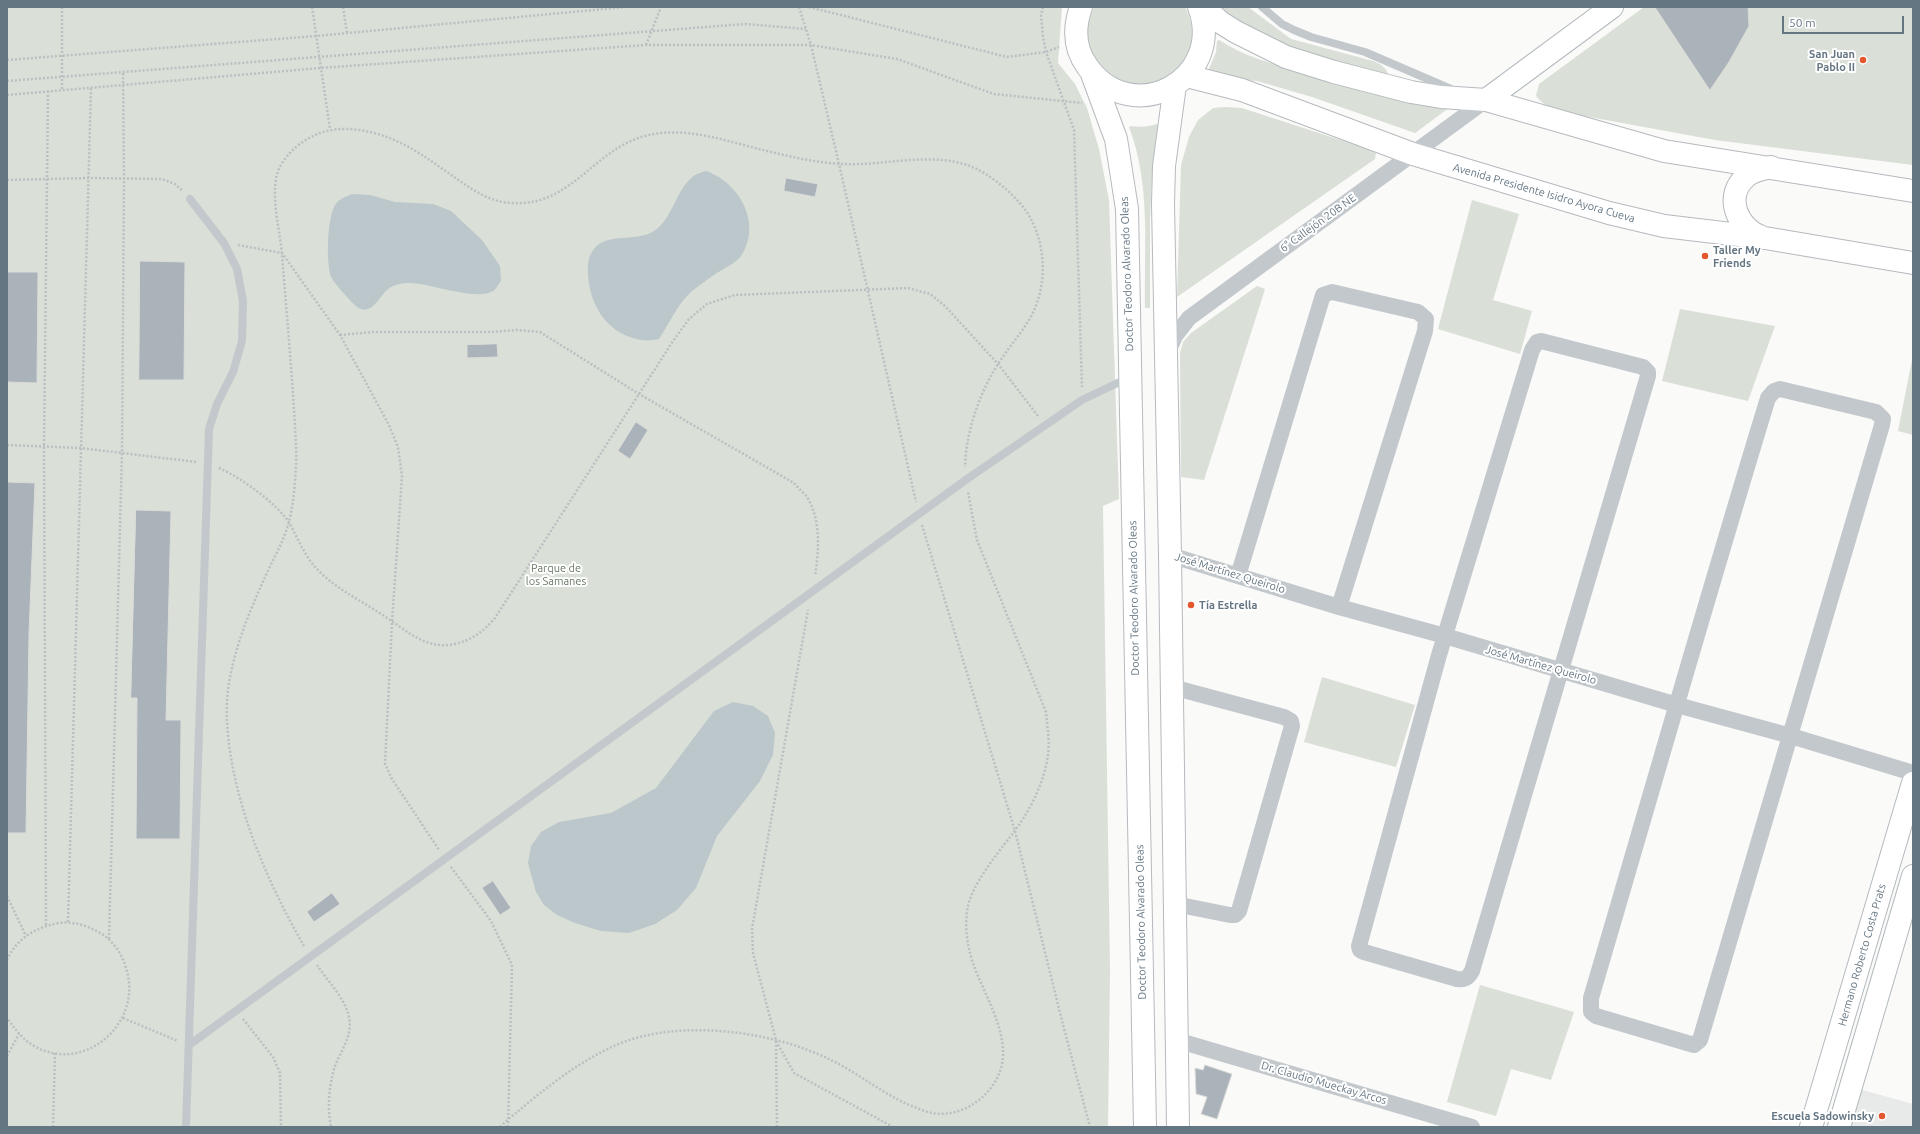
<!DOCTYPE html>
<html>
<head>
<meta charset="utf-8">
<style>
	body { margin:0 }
	#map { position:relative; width:1920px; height:1134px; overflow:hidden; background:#fafaf8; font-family:Ubuntu,sans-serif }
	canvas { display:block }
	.frame { position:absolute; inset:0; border:8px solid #657683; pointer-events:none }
	.scale { position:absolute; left:1782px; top:16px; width:122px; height:18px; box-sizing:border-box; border:2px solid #657683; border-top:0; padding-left:5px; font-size:12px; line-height:14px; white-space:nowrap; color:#657683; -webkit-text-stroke:3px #fff; paint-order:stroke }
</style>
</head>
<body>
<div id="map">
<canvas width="1920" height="1134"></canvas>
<div class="frame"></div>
<div class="scale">50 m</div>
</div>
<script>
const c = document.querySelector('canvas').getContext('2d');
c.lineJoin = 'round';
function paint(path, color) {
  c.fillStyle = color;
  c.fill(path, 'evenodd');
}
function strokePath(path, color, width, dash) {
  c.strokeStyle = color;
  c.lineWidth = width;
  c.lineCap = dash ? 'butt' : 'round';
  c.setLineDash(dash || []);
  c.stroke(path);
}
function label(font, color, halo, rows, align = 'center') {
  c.font = font + ' Ubuntu,sans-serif';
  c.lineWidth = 4;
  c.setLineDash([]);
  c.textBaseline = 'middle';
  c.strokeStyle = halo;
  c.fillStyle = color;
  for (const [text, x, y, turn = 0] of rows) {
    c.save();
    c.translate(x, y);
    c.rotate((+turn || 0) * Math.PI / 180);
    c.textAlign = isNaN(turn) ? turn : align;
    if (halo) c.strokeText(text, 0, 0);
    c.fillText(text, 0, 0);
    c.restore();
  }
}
paint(new Path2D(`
	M1859,1089L1913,1104V1127H1847Z`), '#e8e9e9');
paint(new Path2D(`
	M7,7H1062L1058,63L1075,84L1087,108L1099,149L1109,200L1119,499L1103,506L1110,970L1108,1127H7Z
	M1094,7H1185C1189,15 1192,24 1192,34C1192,70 1150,97 1117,81C1111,78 1106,70 1102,66C1083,48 1084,30 1094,7Z
	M1217,7H1248L1291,39L1373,61C1380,64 1385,66 1388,74L1297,51L1260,39Z
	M1644,7H1913V165L1715,140L1562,112C1551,108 1543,105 1536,96L1539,84Z
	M1219,40C1247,58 1276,65 1307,73C1357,86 1407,93 1457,102L1415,133L1312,97L1257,81L1206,76L1216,52L1217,41Z
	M1226,107L1242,108L1368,149L1376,153L1375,159L1177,297L1181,165L1189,137L1198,120L1213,108Z
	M1163,122L1152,176L1150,218V308H1145C1144,248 1151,184 1129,127L1131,126C1142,128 1152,126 1163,122Z
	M1472,200L1519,214L1493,300L1532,311L1520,354L1438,329Z
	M1257,286L1265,289L1204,480L1181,477L1180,353L1183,342L1191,333Z
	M1680,309L1775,326L1748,401L1662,381Z
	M1912,360H1913V435L1898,431Z
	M1322,677L1415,705L1396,767L1304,742Z
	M1480,985L1574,1012L1551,1080L1511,1069L1496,1116L1447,1102Z`), '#dadfd7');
paint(new Path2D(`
	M706,171C739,182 763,224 741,256C735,264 722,269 714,275C706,280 699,286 692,291C678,303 669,324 659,339C654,340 647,341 641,340C612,335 594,313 589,284C588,274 586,261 592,252C603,231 636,243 654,231C674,218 675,189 695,175C698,173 703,172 706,171Z
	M353,194L370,195L395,202L433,204L451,211L482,240L500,266L501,281C498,285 495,291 491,292C474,300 432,284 411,283C402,283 395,284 388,289C379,296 372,317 357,307C352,303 334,283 331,277C326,262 327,219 335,205C339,199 346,196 353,194Z
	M733,702L753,706L768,716L775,733L773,755L760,781L717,836L696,888L677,910L655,924L629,933L601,931L575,923L557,915L544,905L536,892L528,863L531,846L541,832L559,822L611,813L656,788L714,711Z`), '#bbc7cb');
const building = new Path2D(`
	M1655,7H1748L1749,26L1729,62L1710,90Z
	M786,178L818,184L815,197L784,191Z
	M140,261L185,262L184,380H139Z
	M7,272H38L37,383L7,382Z
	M497,344L498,357L467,358V345Z
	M636,422L648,430L630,459L618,451Z
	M7,482L35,483L29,634L26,833H7Z
	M136,510L171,511L166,720H181L180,839H136L137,698H131Z
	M493,881L511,908L500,915L482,888Z
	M332,893L340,904L314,922L307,912Z
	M1205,1065L1232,1074L1217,1119L1201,1114L1207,1097L1196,1094L1195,1068L1203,1070Z`);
paint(building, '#aab3b9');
strokePath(building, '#dcdcda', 1);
const secondary = new Path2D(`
	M1486,100L1612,7
	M1811,1127L1913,783
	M1839,1127L1913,876`);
const primary = new Path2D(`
	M1081,7C1074,27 1074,48 1087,66C1131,130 1226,80 1199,7
	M1204,7L1220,22L1236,32L1286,57L1334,72L1411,92L1441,97L1486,100L1664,151L1913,191
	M1092,74L1116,139L1127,209L1145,1127
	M1187,76L1242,90L1413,154L1609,213L1664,226L1765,238L1913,263
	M1175,85L1164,166L1163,204L1170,555L1178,1127
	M1762,237C1736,228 1723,194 1748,175C1755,170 1763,169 1771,167`);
strokePath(secondary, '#b3babf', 24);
strokePath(primary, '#b5babe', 24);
strokePath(new Path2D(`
	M62,7V90
	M312,7L330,129
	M343,7L347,33
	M799,7L811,45L839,164L916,502
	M809,7L1007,57L1046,52L1059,47
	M1043,7L1041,15L1043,37L1046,52L1074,130L1082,387
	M646,45L661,7
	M7,60L316,36L625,7
	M7,81L745,24L806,29
	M7,95L320,68L646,45H811L897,59L994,94L1082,103
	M7,180L88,178L162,179L175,184L183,191
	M238,245L282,253L340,335L389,425L398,447L402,476L392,622L385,764L392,779L439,850
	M340,335L373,332H491L517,330L540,332L639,394L794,483C798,488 803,492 807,497C821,519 819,551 815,576
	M7,445L81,448L196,462
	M219,468C240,477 278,504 290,524C299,541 306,559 320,572C337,589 358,599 378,612C403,627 424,651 455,644C472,640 484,631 495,618L673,341L689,319L707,304L735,295L908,288L930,294L945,306L998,364L1038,416
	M922,525L1015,831L1061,1017L1090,1127
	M451,867L491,921L512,965L508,1127
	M7,896L26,936
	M68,922L91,88
	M46,925L44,446L48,91
	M109,939L122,452L124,178L123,72
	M304,946C266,880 231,799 227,721C224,671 246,619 266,575C274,557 284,541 289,522C294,504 297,465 296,446C293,382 287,318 282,255C280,230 272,203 276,179C278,166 287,155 296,147C312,134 329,128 349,129C386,131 415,149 444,170C465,184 485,202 512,203C571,207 594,149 645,136C685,125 729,142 767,151C792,157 817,163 843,164C883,166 927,152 967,165C989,172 1020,198 1031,219C1047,250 1047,290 1029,320C1019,336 1006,351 996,367C978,397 966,433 965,467
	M7,960C16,939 36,927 59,923C75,921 88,926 102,934C114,942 122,954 126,968C144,1022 85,1075 34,1046C22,1039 15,1029 7,1018
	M317,965C327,980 346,1000 349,1017C353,1036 341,1050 335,1066C329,1085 327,1107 331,1127
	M123,1018L178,1041
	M243,1019L273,1057L280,1073L281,1127
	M776,1041L794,1073L893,1127
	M7,1056L19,1034
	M53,1127L55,1053
	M500,1127C509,1118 519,1111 529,1102C559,1078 585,1058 621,1043C682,1019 773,1031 831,1060C860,1074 884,1095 914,1107C920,1109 926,1112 932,1113C959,1118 987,1100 998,1076C1017,1036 977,988 969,949C966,935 965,920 968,906C972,885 997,854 1010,837C1028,815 1044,784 1048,755C1050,741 1047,726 1046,712L977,540L968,492
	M777,1127L776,1040L753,953L752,929L808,610`), '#bbbfc2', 2.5, [2, 2]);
strokePath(new Path2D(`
	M1262,7L1282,24L1294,30L1311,37L1365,52L1451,89
	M189,1045L967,479L1082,400L1128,378
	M186,1127L209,429L217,404L233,372L242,341L243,301L237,269L224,243L190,199`), '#c3c8cc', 8);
strokePath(new Path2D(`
	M1541,341L1643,367L1648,372V376L1472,971C1468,978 1465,980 1457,979L1364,952L1360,950L1359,946L1439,655L1532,350L1537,342Z
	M1168,352L1175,336L1189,318L1486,100
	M1780,389L1876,412L1883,419L1882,425L1700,1040L1694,1045L1596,1016L1591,1012V998C1650,798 1707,597 1768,398L1774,391Z
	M1170,555L1339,607L1445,636L1677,705L1791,736L1913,773
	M1238,576L1323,295L1332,292L1418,312L1426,319L1425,331L1339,607
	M1172,687L1284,717L1291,721L1292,726L1239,911L1235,915H1230L1175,904
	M1176,1040L1472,1127`), '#c3c8cc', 16);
strokePath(secondary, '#fff', 22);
strokePath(primary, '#fff', 22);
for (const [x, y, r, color] of [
	[1863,60,4,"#e4572e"],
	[1705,256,4,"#e4572e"],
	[1191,605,4,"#e4572e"],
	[1882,1116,4,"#e4572e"]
]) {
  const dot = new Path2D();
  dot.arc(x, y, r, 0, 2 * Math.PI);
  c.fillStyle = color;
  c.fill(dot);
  strokePath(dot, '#fff', 1.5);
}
label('bold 11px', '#657683', '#fff', [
	["San Juan",1855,54],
	["Pablo II",1855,67],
	["Taller My",1713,250,"left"],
	["Friends",1713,263,"left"],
	["Tía Estrella",1199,605,"left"],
	["Escuela Sadowinsky",1874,1116]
], 'right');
label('11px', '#657683', '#fff', [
	["Avenida Presidente Isidro Ayora Cueva",1544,193,16],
	["6° Callejón 20B NE",1318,223,-36],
	["Doctor Teodoro Alvarado Oleas",1127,274,-92],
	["José Martínez Queirolo",1230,573,17],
	["Doctor Teodoro Alvarado Oleas",1134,598,-91],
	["José Martínez Queirolo",1541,665,16],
	["Doctor Teodoro Alvarado Oleas",1141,922,-91],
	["Hermano Roberto Costa Prats",1862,955,-74],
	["Dr. Claudio Mueckay Arcos",1324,1083,16]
]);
label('11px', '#687a64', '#fff', [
	["Parque de",556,568],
	["los Samanes",556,581]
]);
</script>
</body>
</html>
